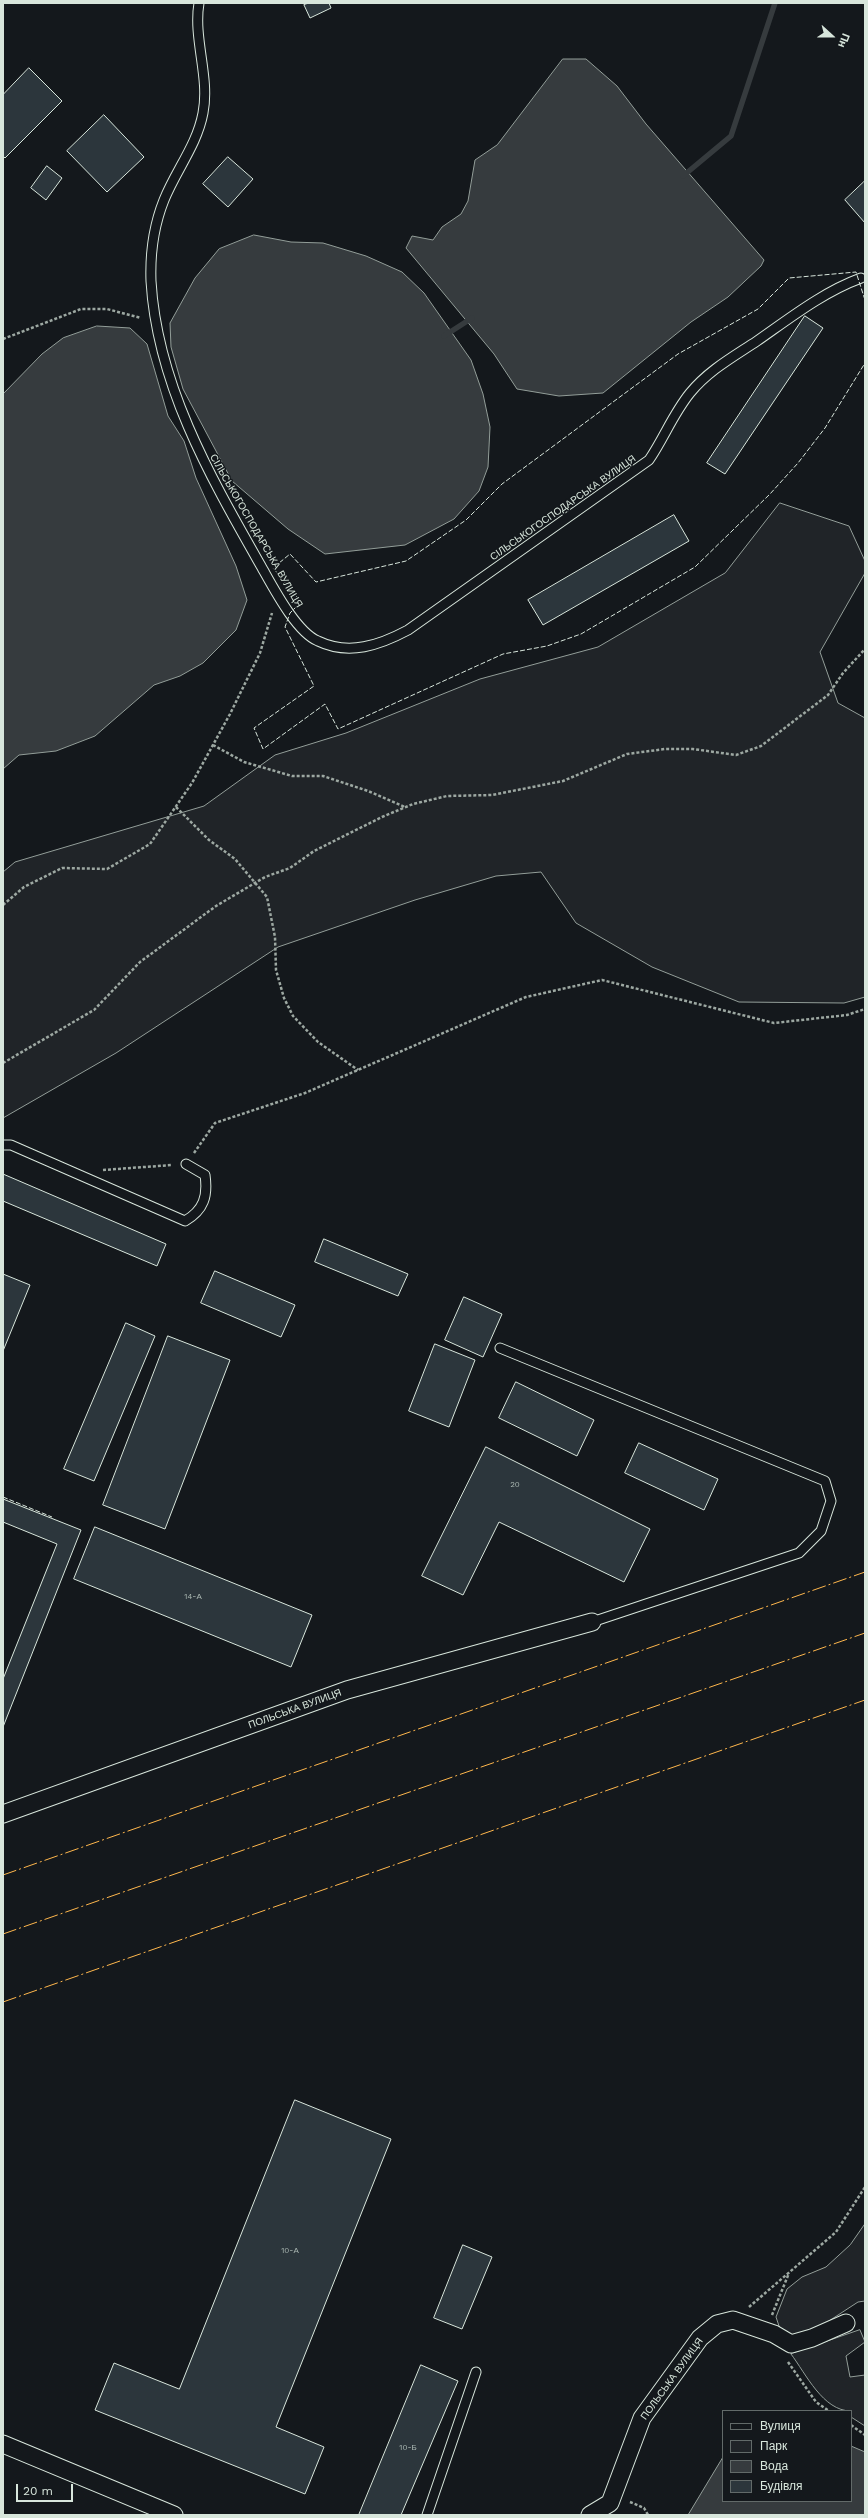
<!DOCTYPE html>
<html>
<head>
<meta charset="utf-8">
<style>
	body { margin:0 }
	#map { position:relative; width:868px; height:2518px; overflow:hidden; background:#14181c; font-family:"Work Sans",sans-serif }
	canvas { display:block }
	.frame { position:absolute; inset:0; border:4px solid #d8e6dc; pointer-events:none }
	.legend { position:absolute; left:722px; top:2410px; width:130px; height:92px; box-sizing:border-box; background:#14181c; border:1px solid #626a69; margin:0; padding:5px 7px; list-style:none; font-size:12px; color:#d8e6dc }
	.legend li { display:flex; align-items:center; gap:8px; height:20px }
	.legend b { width:20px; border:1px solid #626a69 }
	.north { position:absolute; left:812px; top:16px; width:40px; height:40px; -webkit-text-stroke:3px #14181c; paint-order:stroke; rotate:111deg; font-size:11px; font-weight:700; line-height:16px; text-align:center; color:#d8e6dc }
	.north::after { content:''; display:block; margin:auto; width:14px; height:18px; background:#d8e6dc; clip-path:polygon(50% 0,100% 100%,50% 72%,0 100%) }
	.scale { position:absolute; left:16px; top:2484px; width:57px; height:18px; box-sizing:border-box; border:2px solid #d8e6dc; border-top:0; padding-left:5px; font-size:12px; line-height:14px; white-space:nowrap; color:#d8e6dc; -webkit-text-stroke:3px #14181c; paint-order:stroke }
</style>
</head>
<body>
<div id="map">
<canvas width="868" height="2518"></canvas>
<div class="frame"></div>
<ul class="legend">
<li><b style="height:5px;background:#14181c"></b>Вулиця</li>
<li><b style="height:11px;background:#202428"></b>Парк</li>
<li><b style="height:11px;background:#363b3e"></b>Вода</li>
<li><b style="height:11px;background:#2c363c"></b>Будівля</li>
</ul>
<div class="north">Пн</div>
<div class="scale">20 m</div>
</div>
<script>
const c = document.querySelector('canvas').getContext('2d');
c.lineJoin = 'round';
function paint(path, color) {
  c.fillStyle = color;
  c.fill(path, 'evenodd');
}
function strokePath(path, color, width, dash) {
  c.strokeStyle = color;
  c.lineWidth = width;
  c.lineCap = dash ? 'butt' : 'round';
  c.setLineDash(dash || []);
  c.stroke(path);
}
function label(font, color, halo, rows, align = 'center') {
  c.font = font + ' "Work Sans",sans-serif';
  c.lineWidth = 3;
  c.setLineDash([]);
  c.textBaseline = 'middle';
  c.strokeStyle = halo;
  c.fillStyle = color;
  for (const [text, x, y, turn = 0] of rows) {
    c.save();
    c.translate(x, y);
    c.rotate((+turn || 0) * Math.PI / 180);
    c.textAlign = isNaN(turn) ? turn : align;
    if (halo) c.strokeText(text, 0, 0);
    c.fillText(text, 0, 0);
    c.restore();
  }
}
const green = new Path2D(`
	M780,503L849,526L865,561V573L820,652L838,703L865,718V997L844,1003L739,1002L652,967L576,923L541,872L496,876L415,900L278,947L116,1053L3,1118V872L15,862L204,806L275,755L346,733L480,679L598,647L725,573Z
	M865,2224V2301L858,2302L812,2332L788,2336L779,2326L776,2317L787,2289L802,2277L826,2267L850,2245Z
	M860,2330L865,2342L846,2356L850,2377L865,2375V2426L851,2417V2411C823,2411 806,2374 791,2354Z`);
paint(green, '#202428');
strokePath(green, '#939e99', 1);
const water = new Path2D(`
	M563,59H586L617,86L646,124L764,260L761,266L728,297L691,322L603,393L559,396L517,389L494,354L406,248L412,236L433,240L442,227L461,214L468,201L475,160L497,145Z
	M254,235L291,242L323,243L366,256L402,272L424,293L471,360L483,394L490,427L488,467L479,491L454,519L405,545L325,554L288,529L232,481L183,389L171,347L170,323L195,278L219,249Z
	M97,326L130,328L147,344L168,416L184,441L196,478L236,566L247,600L236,630L203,663L180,676L154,685L95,736L56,751L19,755L3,769V394L42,354L63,338Z
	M851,2446L865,2452V2515H688L723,2457V2501H851Z`);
paint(water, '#363b3e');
strokePath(water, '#939e99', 1);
strokePath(new Path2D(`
	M683,176L731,136L775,3
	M444,336L472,318`), '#363b3e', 5.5);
const building = new Path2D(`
	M309,3H329L331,8L310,18L304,5Z
	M29,68L62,101L5,158L3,156V95Z
	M104,115L144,157L107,192L67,151Z
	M228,157L253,179L228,207L203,184Z
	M47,166L62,178L46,200L31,188Z
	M864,182L865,183V223L845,200Z
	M805,316L823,328L725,474L707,463Z
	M674,515L689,541L543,625L528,600Z
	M3,1174L166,1244L157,1266L3,1201Z
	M324,1239L408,1274L398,1296L315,1262Z
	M215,1271L295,1305L281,1337L201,1303Z
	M3,1274L30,1285L3,1351Z
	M464,1297L502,1314L483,1357L445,1340Z
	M126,1323L155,1336L94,1481L64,1469Z
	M168,1336L230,1360L165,1529L103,1505Z
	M435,1344L475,1360L449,1427L409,1411Z
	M516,1382L594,1420L577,1456L499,1418Z
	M639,1443L718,1479L704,1510L625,1473Z
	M486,1447L650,1529L624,1582L499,1522L463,1595L422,1576Z
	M3,1499L81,1530L3,1727V1679L57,1544L3,1522Z
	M95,1527L312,1615L291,1667L74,1579Z
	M295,2100L391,2139L276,2427L324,2447L305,2494L95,2410L114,2363L179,2389Z
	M463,2245L492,2257L462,2329L434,2318Z
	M421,2365L458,2381L401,2515H359Z`);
paint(building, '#2c363c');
strokePath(building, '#d8e6dc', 1);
const service = new Path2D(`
	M199,3C193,39 210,77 203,113C197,145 176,170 164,200C154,225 150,253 151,281C157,385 211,478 261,566C273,587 296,632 318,641C349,656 380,645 408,630L649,460C664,438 673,414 690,393C709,370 733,357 757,341C790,318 823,292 861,278
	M3,1145H11L185,1221C204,1210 208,1196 205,1175L186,1164
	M500,1348L825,1481L831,1501L821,1531L799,1553L592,1622
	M427,2515L476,2372`);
const minor = new Path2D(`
	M3,1814L347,1690L592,1622
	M3,2444L174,2515
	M590,2515L610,2503L642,2418L700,2338L717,2324L733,2320L774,2334L791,2344L812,2338L846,2323`);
strokePath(service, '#d8e6dc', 11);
strokePath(minor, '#d8e6dc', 19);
strokePath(new Path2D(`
	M3,339L81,309H107L141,318
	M213,745L244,762L292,776H323L368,791L405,807
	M176,807L209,840L235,859L267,897L275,937L276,970L284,998L293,1016L318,1042L358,1070
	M3,905L24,887L62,868L107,869L150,844L192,783L230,714L260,653L272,613
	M3,1063L94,1010L140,962L216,906L265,877L290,868L314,851L382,817L413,804L447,796L492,795L563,781L627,754L665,749H693L736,755L761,746L828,695L843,673L865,649
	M194,1153L215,1123L305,1093L526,997L602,980L774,1023L847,1015L865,1009
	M103,1170L172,1165
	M749,2307L836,2232L865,2187
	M772,2315L789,2273
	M788,2362L816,2402L829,2411
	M851,2425L865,2435
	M630,2502L644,2508L648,2515`), '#9da8a2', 2.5, [3, 2]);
strokePath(service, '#14181c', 9);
strokePath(minor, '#14181c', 17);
strokePath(new Path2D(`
	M865,300L856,272L789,278L758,309L678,354L502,484L466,520L406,561L316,582L290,554L273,568L301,602L290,613L285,627L314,686L254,728L263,749L325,704L338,729L503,654L547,646L581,634L695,567L770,494L798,463L825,428L865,363
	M3,1497L52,1517`), '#d8e6dc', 1, [5, 2]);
strokePath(new Path2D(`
	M3,1875L865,1572
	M3,1934L865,1633
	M3,2002L865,1700`), '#ffb74d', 1, [14, 3, 2, 3]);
label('8px', '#adbab4', null, [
	["20",515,1485],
	["14-А",193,1597],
	["10-А",290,2251],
	["10-Б",408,2448]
]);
label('10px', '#d8e6dc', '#14181c', [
	["СІЛЬСЬКОГОСПОДАРСЬКА ВУЛИЦЯ",563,508,-35],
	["СІЛЬСЬКОГОСПОДАРСЬКА ВУЛИЦЯ",256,531,60],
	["ПОЛЬСЬКА ВУЛИЦЯ",295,1709,-20],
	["ПОЛЬСЬКА ВУЛИЦЯ",672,2379,-54]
]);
</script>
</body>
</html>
